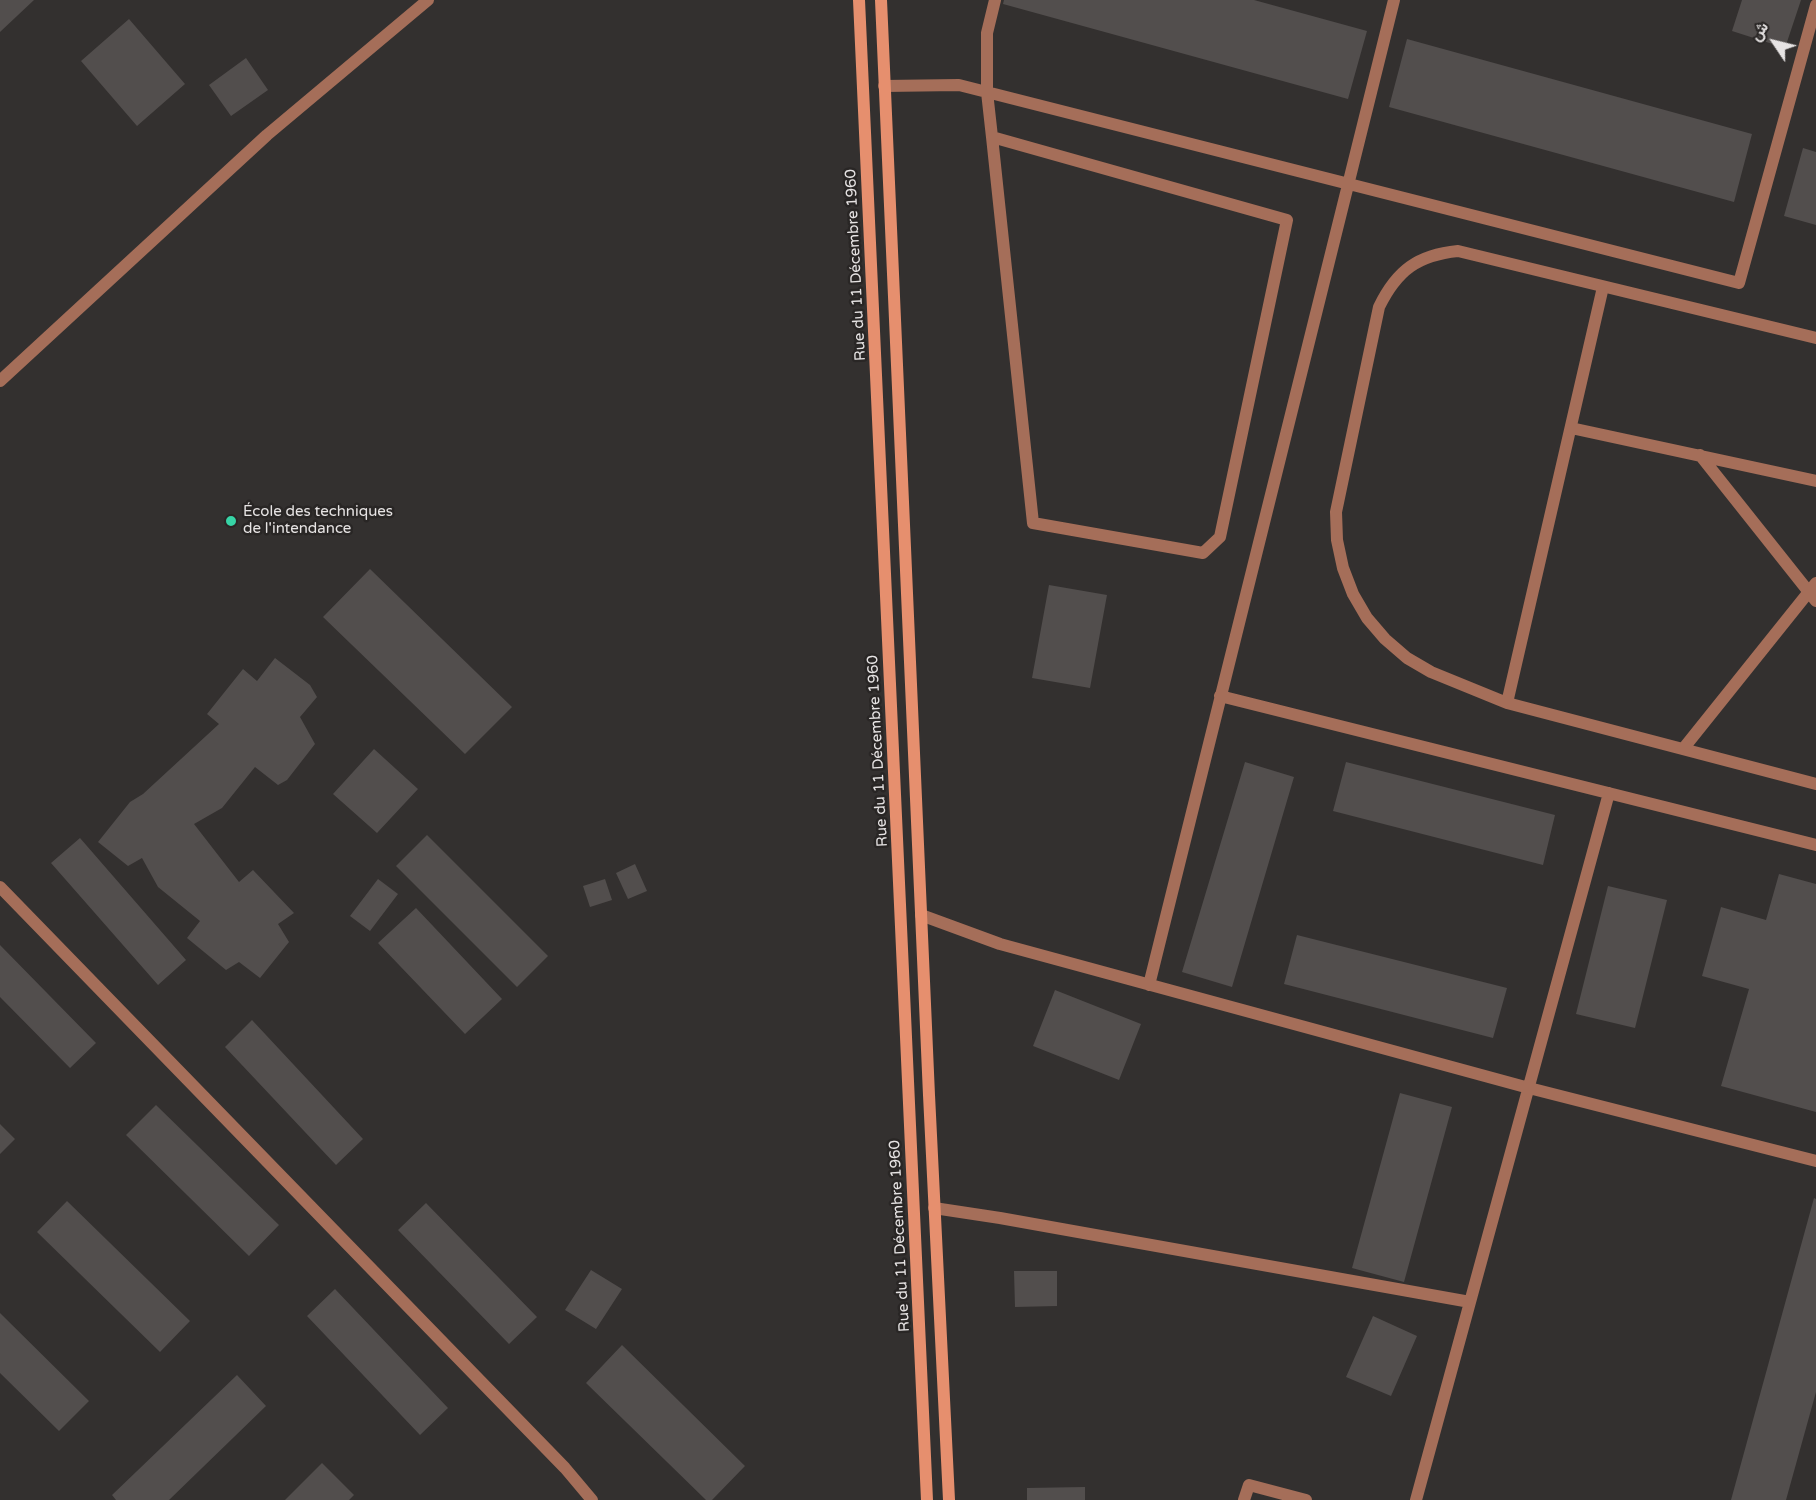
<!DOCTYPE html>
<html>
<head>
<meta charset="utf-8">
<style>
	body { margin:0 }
	#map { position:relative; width:1816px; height:1500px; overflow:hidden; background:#33302f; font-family:"Varela Round",Vazirmatn,sans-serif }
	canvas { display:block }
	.north { position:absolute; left:1744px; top:12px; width:60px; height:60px; -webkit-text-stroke:4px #292625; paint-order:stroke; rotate:305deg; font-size:16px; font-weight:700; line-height:24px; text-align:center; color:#e6e3e3 }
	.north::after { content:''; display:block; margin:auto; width:21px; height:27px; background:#e6e3e3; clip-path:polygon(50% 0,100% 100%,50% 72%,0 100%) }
</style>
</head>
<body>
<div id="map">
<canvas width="1816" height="1500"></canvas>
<div class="north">ش</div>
</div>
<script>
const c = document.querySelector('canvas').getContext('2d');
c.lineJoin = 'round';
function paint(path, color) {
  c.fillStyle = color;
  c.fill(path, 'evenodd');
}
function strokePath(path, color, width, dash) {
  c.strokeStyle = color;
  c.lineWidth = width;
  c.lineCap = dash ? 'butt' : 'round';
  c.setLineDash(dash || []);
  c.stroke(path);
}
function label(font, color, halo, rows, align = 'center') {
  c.font = font + ' "Varela Round",sans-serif';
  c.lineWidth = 5;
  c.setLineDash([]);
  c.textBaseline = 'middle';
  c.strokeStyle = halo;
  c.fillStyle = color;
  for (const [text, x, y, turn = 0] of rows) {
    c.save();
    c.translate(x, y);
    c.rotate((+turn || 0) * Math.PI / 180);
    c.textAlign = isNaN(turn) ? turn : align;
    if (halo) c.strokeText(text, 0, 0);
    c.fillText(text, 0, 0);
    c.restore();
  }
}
paint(new Path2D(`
	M0,0H34L0,32Z
	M1004,0H1254L1367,31L1348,99L1003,4Z
	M1742,0H1801L1785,48L1732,31Z
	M129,19L185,84L137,126L81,61Z
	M1407,39L1752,134L1734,202L1389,107Z
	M246,58L268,90L231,116L209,85Z
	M1803,148L1816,152V225L1784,216Z
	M370,569L512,707L465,754L323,617Z
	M1049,585L1107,595L1090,688L1032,678Z
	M275,658L310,685L317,697L300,717L315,744L287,780L278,785L255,767L222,808L194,824L239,882L253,870L294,913L278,924L289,942L260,978L239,962L226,970L187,938L200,921L158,887L142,858L128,866L98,842L130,802L143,794L219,724L207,714L243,669L257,681Z
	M374,749L418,789L377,833L333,794Z
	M1245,762L1294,777L1232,987L1182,972Z
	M1346,762L1555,815L1543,865L1333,811Z
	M427,835L548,956L517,987L396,866Z
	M80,838L186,960L158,985L51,863Z
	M635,864L647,891L628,899L616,873Z
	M1779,874L1816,884V1112L1721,1086L1749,989L1702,976L1721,907L1766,920Z
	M378,879L398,894L370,931L350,916Z
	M605,879L612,900L590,907L583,886Z
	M1608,886L1667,900L1635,1028L1576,1014Z
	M416,908L502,999L465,1034L378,943Z
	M1297,935L1507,988L1493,1038L1284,984Z
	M0,945L96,1043L70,1068L0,997Z
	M1055,990L1141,1024L1119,1080L1033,1046Z
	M252,1020L363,1139L336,1165L225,1047Z
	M1400,1093L1452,1107L1404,1282L1352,1268Z
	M156,1105L279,1225L249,1256L126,1135Z
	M0,1124L15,1139L0,1154Z
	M1814,1198L1816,1199V1392L1786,1500H1731Z
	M67,1201L190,1321L160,1352L37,1232Z
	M426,1203L537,1317L509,1344L398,1230Z
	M591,1270L622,1289L596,1329L565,1310Z
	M1014,1271H1057V1306L1015,1307Z
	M335,1289L448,1408L420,1435L307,1316Z
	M0,1313L89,1401L59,1431L0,1373Z
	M1373,1316L1417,1336L1391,1396L1346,1377Z
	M622,1345L745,1466L712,1500H706L586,1383Z
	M237,1375L266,1406L169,1500H116L112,1495Z
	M322,1463L354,1495L349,1500H285Z
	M1085,1487V1500H1027V1488Z`), '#524e4d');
strokePath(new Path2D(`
	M884,86L959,85L1739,283L1816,5
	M992,137L1287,220L1220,537L1203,553L1033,523L992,137L987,92V33L995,0
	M1816,338L1458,251C1418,255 1397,270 1379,307L1336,512L1337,540L1343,568L1353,594L1367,618L1385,639L1407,658L1431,672L1507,703L1816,784
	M0,381L267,135L428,0
	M1571,428L1816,481
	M1700,455L1816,601
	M1220,696L1816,845
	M1507,703L1603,287
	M1683,749L1816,583
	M0,887L565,1468L592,1500
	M921,915L1000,944L1529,1088L1816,1161
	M1149,985L1394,0
	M934,1208L1000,1218L1470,1302
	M1244,1500L1249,1485L1306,1500
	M1416,1500L1609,793`), '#a56e59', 12);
strokePath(new Path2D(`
	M859,0L927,1500
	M881,0L929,1095L949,1500`), '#e68f6e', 12);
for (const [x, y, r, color] of [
	[231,521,6,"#37d4a6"]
]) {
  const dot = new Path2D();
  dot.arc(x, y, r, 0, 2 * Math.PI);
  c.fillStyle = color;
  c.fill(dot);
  strokePath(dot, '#292625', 2);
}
label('15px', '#e6e3e3', '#292625', [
	["Rue du 11 Décembre 1960",856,265,-93],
	["Rue du 11 Décembre 1960",878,751,-93],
	["Rue du 11 Décembre 1960",900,1236,-93]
]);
label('15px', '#e6e3e3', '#292625', [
	["École des techniques",243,512],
	["de l'intendance",243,529]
], 'left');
</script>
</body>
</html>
